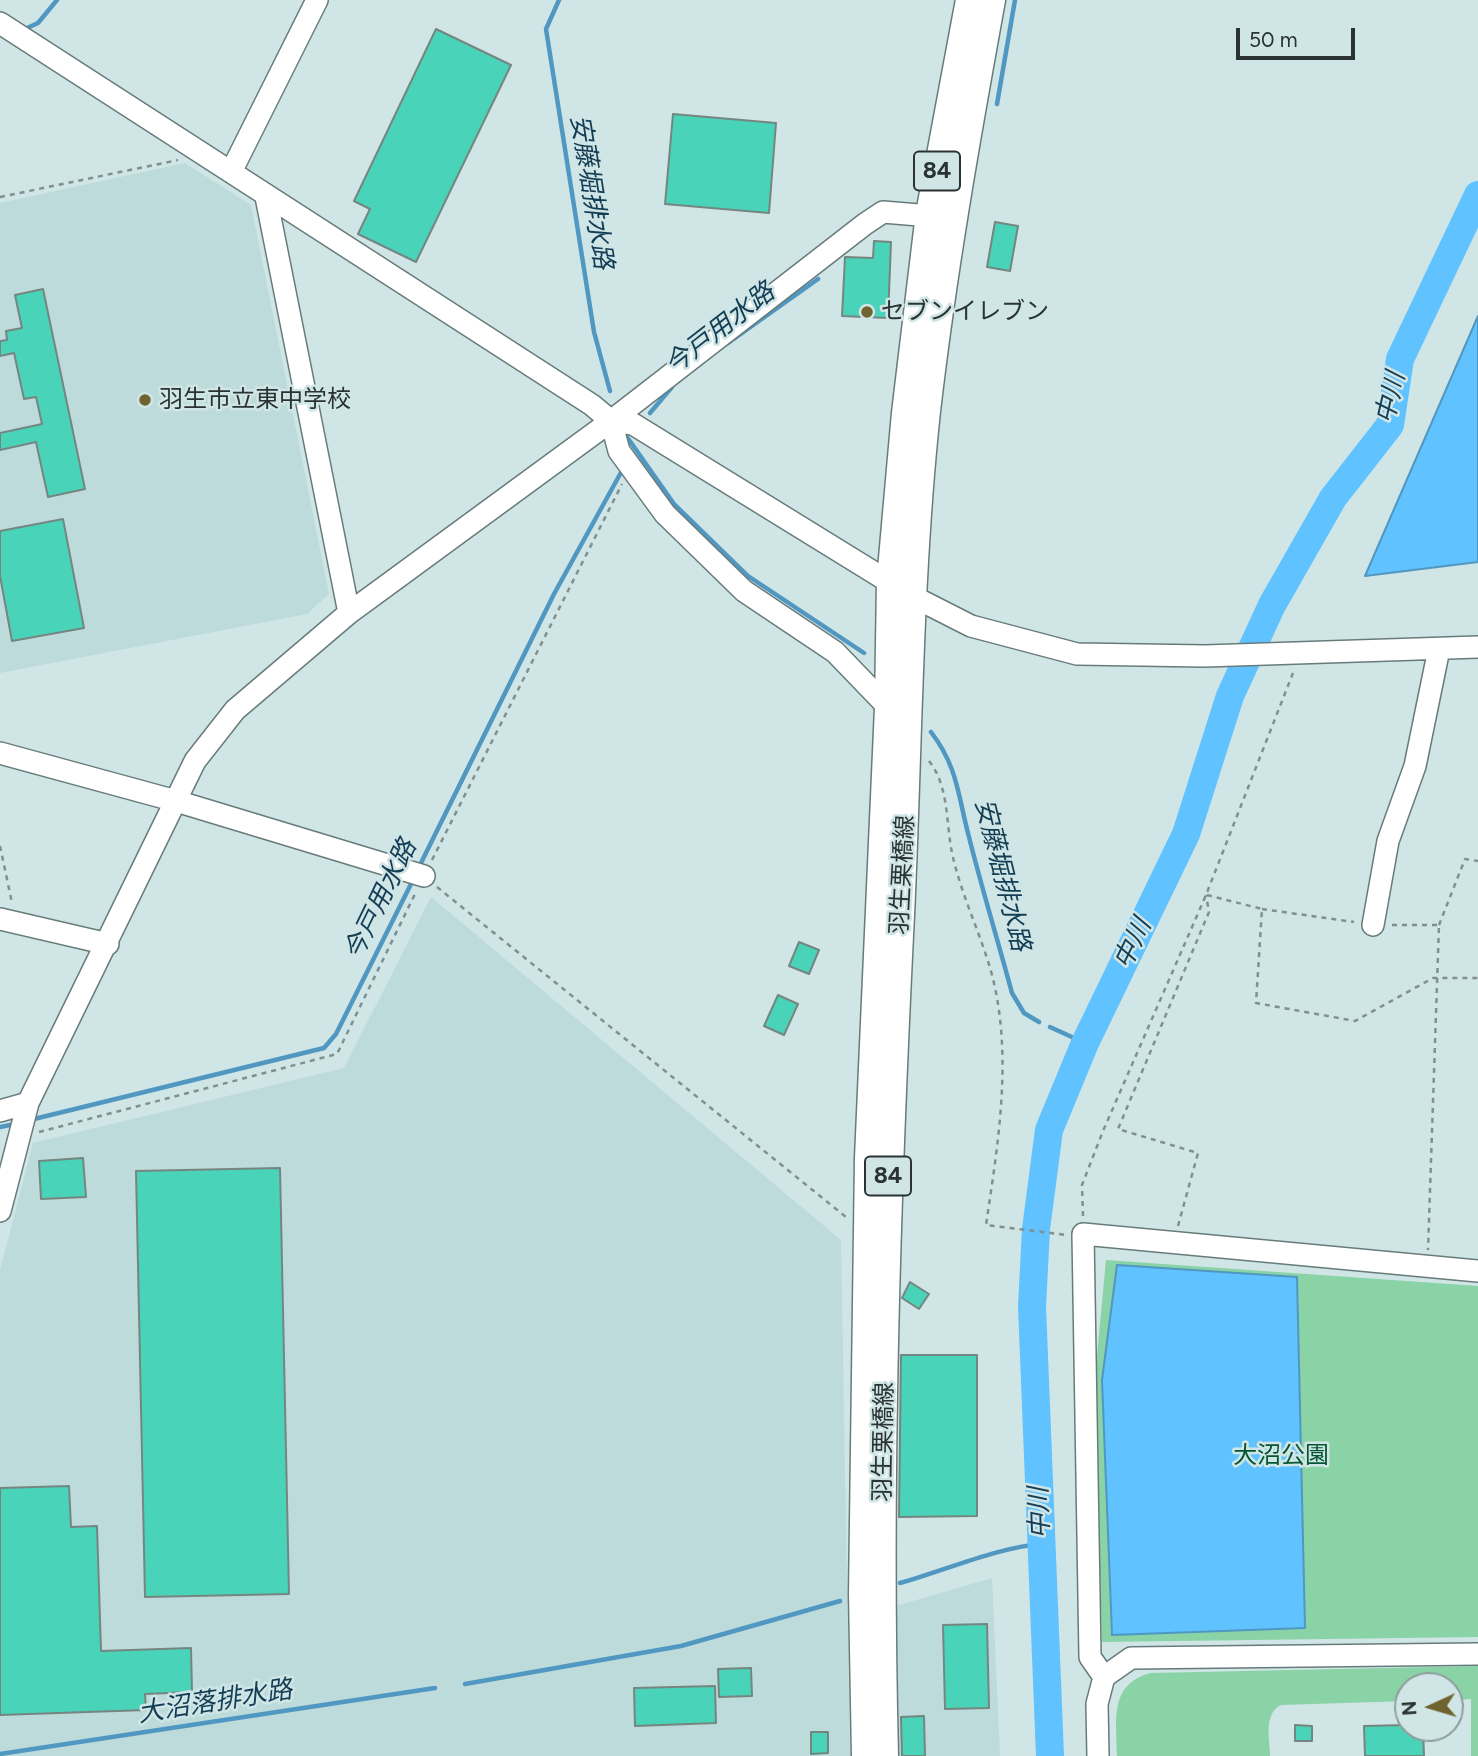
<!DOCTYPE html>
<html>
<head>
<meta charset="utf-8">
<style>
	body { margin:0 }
	#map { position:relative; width:1478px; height:1756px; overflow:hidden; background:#d0e5e5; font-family:Figtree,sans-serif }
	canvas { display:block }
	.north { position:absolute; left:1394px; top:1672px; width:70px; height:70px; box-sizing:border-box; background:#d0e5e5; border:2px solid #8e9d9d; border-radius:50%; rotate:266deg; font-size:19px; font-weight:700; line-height:28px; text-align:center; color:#2a3232 }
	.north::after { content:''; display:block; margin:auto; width:24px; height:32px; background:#6f6330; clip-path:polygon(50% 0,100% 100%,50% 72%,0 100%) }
	.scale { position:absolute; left:1236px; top:28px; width:119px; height:32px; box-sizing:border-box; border:4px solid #2a3232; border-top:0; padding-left:9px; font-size:21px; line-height:24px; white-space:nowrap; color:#2a3232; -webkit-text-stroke:5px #d0e5e5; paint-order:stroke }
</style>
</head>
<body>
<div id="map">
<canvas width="1478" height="1756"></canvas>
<div class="north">N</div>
<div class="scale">50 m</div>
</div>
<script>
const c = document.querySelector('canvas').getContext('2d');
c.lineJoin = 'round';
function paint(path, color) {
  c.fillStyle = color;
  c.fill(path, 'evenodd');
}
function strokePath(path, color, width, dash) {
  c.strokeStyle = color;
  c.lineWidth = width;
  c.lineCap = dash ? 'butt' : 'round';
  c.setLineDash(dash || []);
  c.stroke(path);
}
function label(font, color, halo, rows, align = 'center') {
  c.font = font + ' Figtree,"Noto Sans JP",sans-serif';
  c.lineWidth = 5;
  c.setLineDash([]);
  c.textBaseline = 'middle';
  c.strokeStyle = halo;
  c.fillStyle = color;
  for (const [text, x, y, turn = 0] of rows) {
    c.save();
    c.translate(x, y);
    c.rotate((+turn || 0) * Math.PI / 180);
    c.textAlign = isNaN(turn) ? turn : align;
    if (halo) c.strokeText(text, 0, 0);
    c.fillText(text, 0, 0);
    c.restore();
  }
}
paint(new Path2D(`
	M185,163L251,205L329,594L307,614L0,673V203Z
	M431,897L841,1240L850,1756H0V1270L33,1143L344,1068Z
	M992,1578L1000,1756H898L896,1606Z`), '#bddbdb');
paint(new Path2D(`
	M1106,1260L1478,1286V1637L1102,1642L1095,1377Z
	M1478,1666V1756H1471V1699L1450,1700V1686H1408V1701L1281,1705C1263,1714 1270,1739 1270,1756H1117C1117,1721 1108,1684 1151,1673Z`), '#8ad3a7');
const water = new Path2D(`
	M1478,316V562L1365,576Z
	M1117,1265L1297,1277L1305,1628L1112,1635L1102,1380Z`);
paint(water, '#60c2fe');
strokePath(water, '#5097c1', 2);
strokePath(new Path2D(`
	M559,0L546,29L594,332L610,391
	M23,30L38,23L57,0
	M997,104L1015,0
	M728,343L818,279
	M650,413L672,387
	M627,437L674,504L748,576L864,653
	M931,732C958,767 958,796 969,837C982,889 998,941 1012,993L1024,1013L1039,1022
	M419,867L554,594L624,467
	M1050,1027L1085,1043
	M30,1120L324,1048L336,1034L414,878
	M0,1127L15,1124
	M900,1583C944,1571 998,1547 1042,1544
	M465,1684L681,1646L840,1601
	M0,1754L435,1688`), '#5097c1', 4.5);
strokePath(new Path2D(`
	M1050,1756L1032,1306L1036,1229L1049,1130L1085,1043L1186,834L1230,696L1272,605L1333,498L1390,425L1400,359L1478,195`), '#60c2fe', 28);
const building = new Path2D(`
	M436,29L511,65L416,262L358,234L370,209L354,201Z
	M673,114L776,123L769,213L665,204Z
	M995,222L1018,226L1010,271L987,267Z
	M874,241L891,242L888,318L842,316L845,257L873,258Z
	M43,289L85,489L48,497L36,442L0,450V433L42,424L36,397L24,399L14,353L0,356V341L7,340L6,331L22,328L15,295Z
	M63,519L84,628L12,641L0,576V531Z
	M799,942L819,950L809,974L789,966Z
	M778,995L798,1004L784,1035L764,1026Z
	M83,1158L86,1197L41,1199L39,1161Z
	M280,1168L289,1594L145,1597L136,1171Z
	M910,1282L929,1294L919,1309L902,1298Z
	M901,1355H977V1516L899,1517Z
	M69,1486L71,1527L97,1526L101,1651L191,1648L192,1692L145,1694L146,1710L0,1715V1488Z
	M987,1624L989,1708L945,1709L943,1625Z
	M751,1668L752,1696L719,1697L718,1669Z
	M715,1686L716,1723L635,1726L634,1688Z
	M924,1716L925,1756H902L901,1717Z
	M1295,1725L1312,1726V1741H1295Z
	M1408,1725V1728H1423L1424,1756H1365L1364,1726Z
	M811,1732H828V1753L811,1754Z`);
paint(building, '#49d4b9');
strokePath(building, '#758681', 2);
const minor = new Path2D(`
	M0,23L592,405L611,421L619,451L665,514L744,591L835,652L888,707
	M231,172L317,0
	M266,197L349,613
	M611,421L633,424L912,596L971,626L1077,654L1205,656L1478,647
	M0,753L176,801L424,876
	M0,919L108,944
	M1373,925L1388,841L1415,766L1439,649
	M0,1111L28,1103
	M0,1211L28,1103L195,761L235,710L349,613L611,421L865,224L883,212L943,217
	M1104,1677L1090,1657L1083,1234L1478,1271
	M1098,1756L1097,1704L1104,1677L1131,1658L1478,1654`);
const major = new Path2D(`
	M865,1756L862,1594L868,1158L888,707L890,581L905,413L929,214L969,0
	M885,1756C878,1476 887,1195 901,915C909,747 909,578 927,411C943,273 967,137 992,0`);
strokePath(minor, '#687b7b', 24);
strokePath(major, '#687b7b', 29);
strokePath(new Path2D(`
	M0,197L178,160
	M929,761C949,786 946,823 952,853C961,895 981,934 992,975C1013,1056 998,1144 986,1225L1067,1235
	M0,846L12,903
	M432,860L622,484
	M437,887L846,1217
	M1207,895L1262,909L1256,1003L1355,1021L1433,978H1478
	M1262,909L1354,922
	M1392,925H1439L1428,1250
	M1439,925L1465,859L1478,861
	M39,1132L337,1054L415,894
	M1083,1216L1082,1185L1103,1131L1206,895L1293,673
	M1178,1226L1198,1153L1118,1129L1209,912L1206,895`), '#818f8f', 2.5, [5, 5]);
strokePath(minor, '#fff', 21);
strokePath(major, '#fff', 26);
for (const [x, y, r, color] of [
	[867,312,7,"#6f6330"],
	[145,400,7,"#6f6330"]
]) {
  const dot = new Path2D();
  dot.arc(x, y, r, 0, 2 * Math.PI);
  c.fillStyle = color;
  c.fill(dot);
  strokePath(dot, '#d0e5e5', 2.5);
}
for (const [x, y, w] of [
	[937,171,46],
	[888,1176,46]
]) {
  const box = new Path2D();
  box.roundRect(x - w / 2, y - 19.5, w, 39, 5);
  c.fillStyle = '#d0e5e5';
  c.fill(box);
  strokePath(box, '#2a3232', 2);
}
label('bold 23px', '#2a3232', null, [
	["84",937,171],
	["84",888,1176]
]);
label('24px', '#2a3232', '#d0e5e5', [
	["セブンイレブン",881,312],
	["羽生市立東中学校",159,400]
], 'left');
label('24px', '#2a3232', '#d0e5e5', [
	["羽生栗橋線",903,875,-87],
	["羽生栗橋線",884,1442,-89]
]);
label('24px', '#045632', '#d0e5e5', [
	["大沼公園",1281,1456]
]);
label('italic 26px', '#133d55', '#d0e5e5', [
	["安藤堀排水路",591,192,81],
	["今戸用水路",720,329,-38],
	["中川",1391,398,-77],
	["安藤堀排水路",1002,875,76],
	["今戸用水路",381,900,-64],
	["中川",1133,944,-64],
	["中川",1040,1513,-92],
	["大沼落排水路",215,1702,-9]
]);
</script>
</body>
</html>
